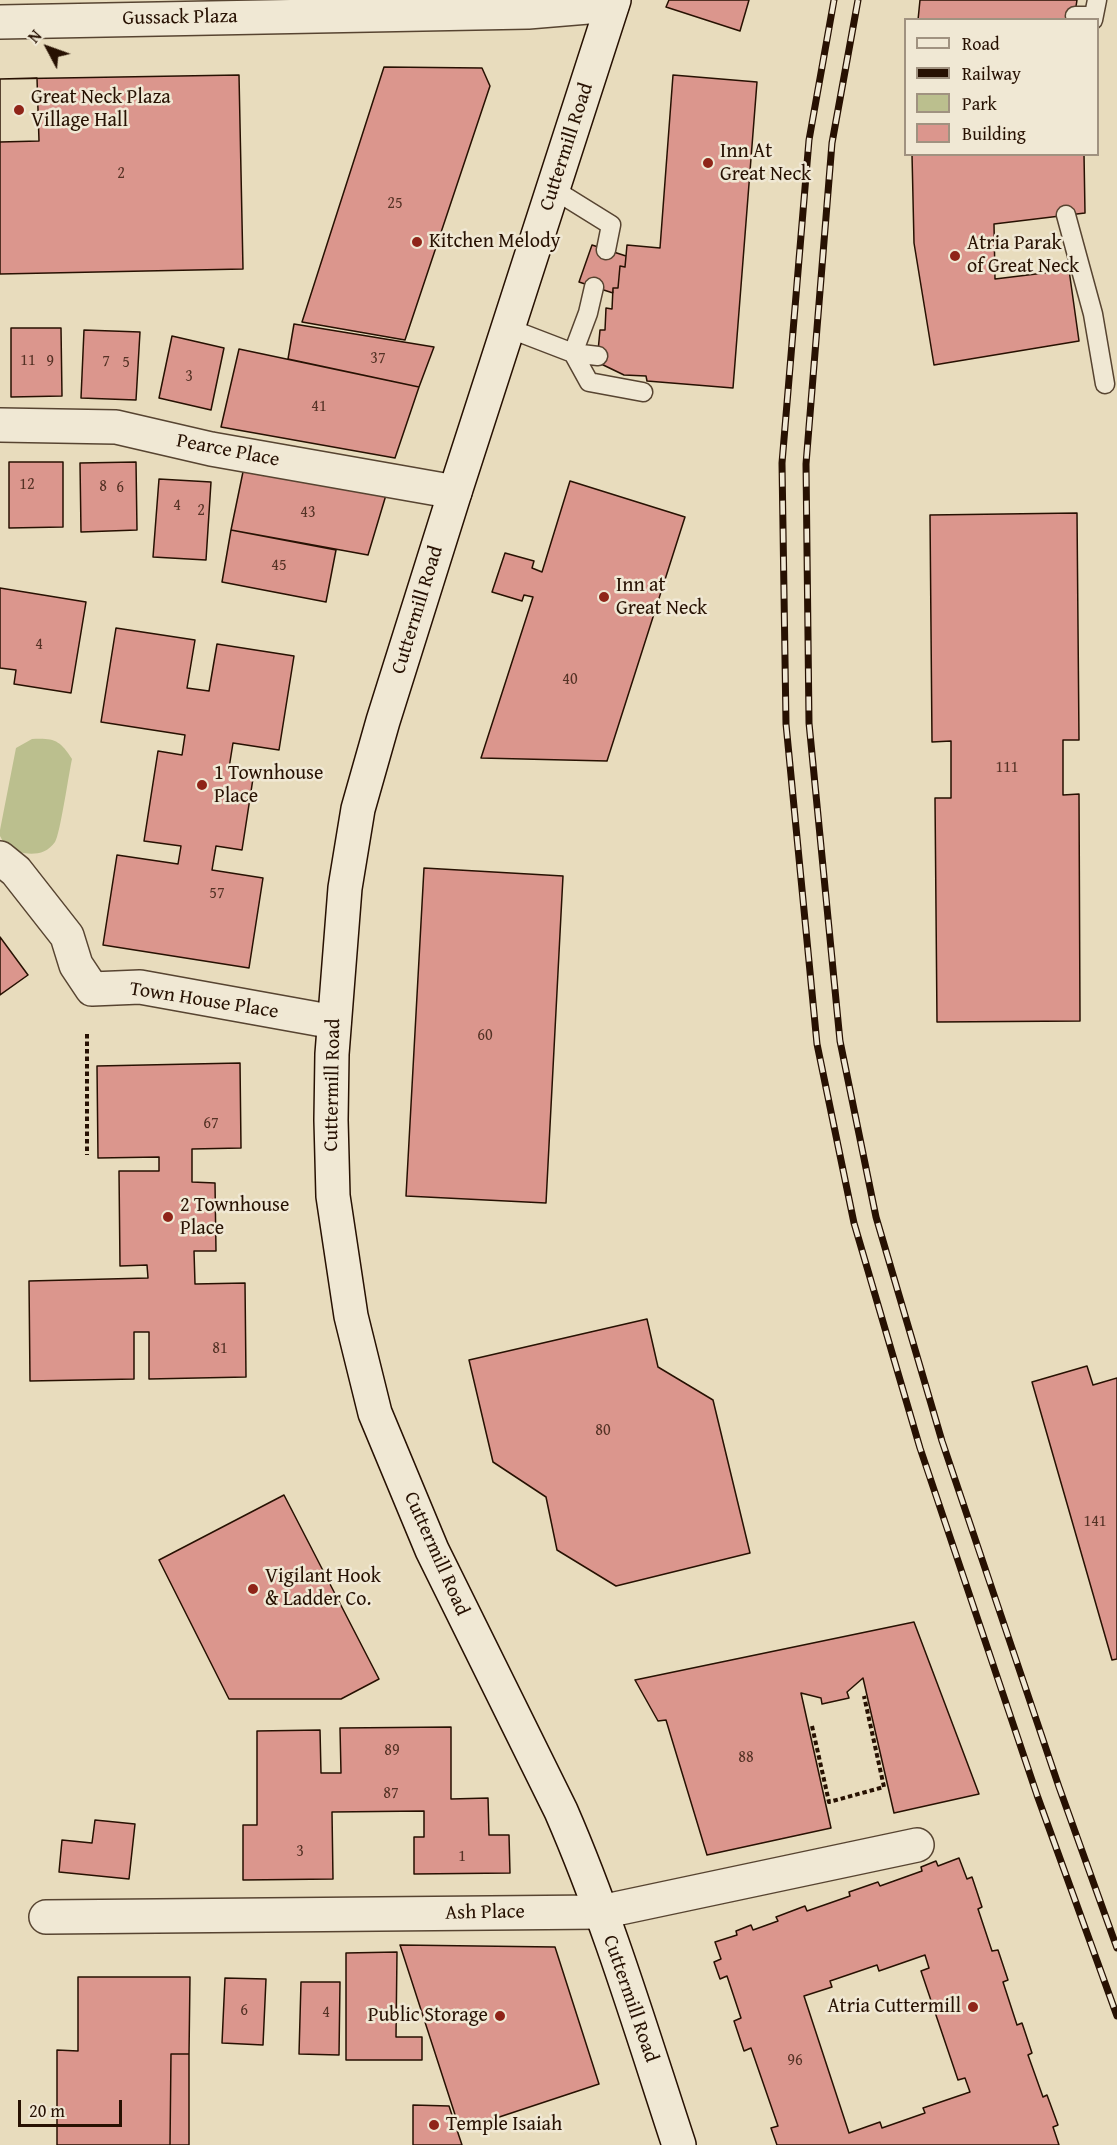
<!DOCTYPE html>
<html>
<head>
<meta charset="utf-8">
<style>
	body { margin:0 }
	#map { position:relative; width:1117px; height:2145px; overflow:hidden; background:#e8dcbd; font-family:"Gentium Book Plus",serif }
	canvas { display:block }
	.legend { position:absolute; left:904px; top:18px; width:195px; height:138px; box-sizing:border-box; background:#f0e8d4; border:2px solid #a09280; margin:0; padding:8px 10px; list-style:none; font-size:18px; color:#271102 }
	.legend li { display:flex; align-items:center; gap:12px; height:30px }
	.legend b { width:30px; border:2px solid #a09280 }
	.north { position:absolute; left:18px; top:18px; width:60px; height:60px; -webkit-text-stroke:4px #f0e8d4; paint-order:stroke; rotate:311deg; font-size:16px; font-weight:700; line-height:24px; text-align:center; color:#271102 }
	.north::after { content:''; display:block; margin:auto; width:21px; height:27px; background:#271102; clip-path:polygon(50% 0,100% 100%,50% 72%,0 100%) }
	.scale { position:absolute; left:18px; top:2100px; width:104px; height:27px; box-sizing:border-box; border:3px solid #271102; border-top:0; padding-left:8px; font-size:18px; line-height:21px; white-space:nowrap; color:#271102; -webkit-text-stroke:4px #f0e8d4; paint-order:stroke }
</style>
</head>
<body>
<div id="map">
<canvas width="1117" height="2145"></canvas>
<ul class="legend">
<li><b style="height:8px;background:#f0e8d4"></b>Road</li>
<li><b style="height:8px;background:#271102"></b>Railway</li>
<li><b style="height:16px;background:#bbbf8e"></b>Park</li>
<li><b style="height:16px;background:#db968d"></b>Building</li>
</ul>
<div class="north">N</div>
<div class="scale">20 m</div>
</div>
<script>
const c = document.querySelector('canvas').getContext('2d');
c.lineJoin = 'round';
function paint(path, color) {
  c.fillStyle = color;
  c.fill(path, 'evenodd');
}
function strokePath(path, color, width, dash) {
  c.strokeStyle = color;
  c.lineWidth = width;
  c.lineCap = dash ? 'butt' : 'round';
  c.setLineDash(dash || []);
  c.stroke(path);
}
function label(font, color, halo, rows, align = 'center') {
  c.font = font + ' "Gentium Book Plus",serif';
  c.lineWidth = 5;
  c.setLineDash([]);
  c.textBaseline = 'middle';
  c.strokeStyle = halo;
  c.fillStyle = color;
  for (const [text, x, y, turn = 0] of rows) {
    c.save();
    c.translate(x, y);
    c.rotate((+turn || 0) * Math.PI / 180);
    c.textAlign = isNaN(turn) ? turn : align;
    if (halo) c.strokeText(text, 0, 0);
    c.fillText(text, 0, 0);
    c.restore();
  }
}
paint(new Path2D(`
	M32,739C54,738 60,740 72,759C69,772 60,835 55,842C43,859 23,854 7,849L0,836V830L16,748Z`), '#bbbf8e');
const building = new Path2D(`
	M669,0H749L740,31L666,7Z
	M920,0H1077L1074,20H918Z
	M384,67L482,68L490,86L405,340L302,322Z
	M239,75L243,269L0,274V79Z
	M673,75L757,82L733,388L647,381L646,376L624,375L597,362L600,330H605L606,308L612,309L613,288H618L620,266L625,267L627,245L660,248Z
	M37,78L39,141L0,142V79Z
	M912,154H1084L1085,213L994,224L995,279L1069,270L1079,341L934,365L914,243Z
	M592,245L626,256L625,267L620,266L618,288H613V293L579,282Z
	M294,324L434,347L419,387L288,359Z
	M11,328H61L62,396L11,397Z
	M84,330L140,332L136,400L81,398Z
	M172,336L224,348L211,410L159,398Z
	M239,349L419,387L395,458L221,427Z
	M9,462H63V527L9,528Z
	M136,462L137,530L81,532L80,463Z
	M244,467L386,495L368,555L231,530Z
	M159,479L211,482L206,560L153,557Z
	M570,481L685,517L607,761L481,758L533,597L524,595L522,601L492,592L505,553L534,561L532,568L542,572Z
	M1077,513L1079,740H1063V795L1079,794L1080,1021L937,1022L935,798H951V741L932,742L930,515Z
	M231,530L336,550L326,602L222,582Z
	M0,588L86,602L71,693L14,684L16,670L0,668Z
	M116,628L195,640L187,688L209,691L217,644L294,656L279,750L233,743L229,768L254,772L242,850L216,846L212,870L263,878L249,968L103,945L117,855L178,864L181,846L144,841L158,751L182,755L185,735L101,722Z
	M424,868L563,876L546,1203L406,1196Z
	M0,937L28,975L0,995Z
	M240,1063L241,1148L192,1149V1182L215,1183L216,1251H194L195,1284L245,1283L246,1377L149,1379V1332H134V1379L30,1381L29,1281L148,1278L147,1265L120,1266L119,1171H159V1157L98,1158L97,1066Z
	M647,1319L658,1367L713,1400L750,1553L616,1586L557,1550L546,1497L493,1462L469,1360Z
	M1087,1366L1093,1385L1117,1378V1659L1112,1660L1032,1382Z
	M284,1495L379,1679L341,1699H229L159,1560Z
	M914,1622L979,1794L894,1813L863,1678L847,1692L849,1698L822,1704L821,1698L801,1693L831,1828L707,1855L666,1720L658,1721L635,1680Z
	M451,1727V1799L488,1798L489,1835H509L510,1873L414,1874V1837H424V1811L332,1812L333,1879L243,1880V1825H257V1731L320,1730L321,1773H341L340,1728Z
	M95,1820L135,1824L129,1879L59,1872L62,1840L92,1843Z
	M959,1858L967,1879L972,1877L982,1907L978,1909L992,1951L998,1950L1008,1980L1003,1982L1017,2025L1022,2023L1032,2053L1028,2055L1043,2097L1047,2095L1058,2125L1053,2127L1059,2145H777L771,2128L778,2126L751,2048L744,2051L734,2021L741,2018L727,1976L720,1979L714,1962L721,1959L715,1942L737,1935L736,1931L751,1925L753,1930L778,1921L776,1917L805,1906L807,1911L850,1896L849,1892L878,1882L880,1886L922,1871L921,1867L936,1861L938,1866ZM925,1955L929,1968L921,1971L958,2080L965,2078L970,2092L923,2108L925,2113L882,2128L880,2122L849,2133L804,1996L832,1987L830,1981L877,1965L879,1971Z
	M400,1945L555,1947L599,2084L460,2130Z
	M397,1952L396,2037H422V2060H346V1953Z
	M78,1977H190L189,2054H171L170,2145H57V2050L78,2051Z
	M225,1978L266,1979L263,2045L222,2043Z
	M301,1982H340L339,2055L299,2054Z
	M171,2054H189V2145H170Z
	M413,2105L449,2106L462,2145H413Z`);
paint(building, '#db968d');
strokePath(building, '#271102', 1.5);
const service = new Path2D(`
	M1075,16H1093
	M1093,20L1097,0
	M553,189L611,225L606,250
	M1066,215L1093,314L1105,384
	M594,287L588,313L573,353L589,382L643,392
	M508,328L573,353L598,356`);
const minor = new Path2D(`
	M0,22L528,12L612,5
	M0,425L116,427L211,449L455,492
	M0,858L16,871L67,936L76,965L92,989L140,987L334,1022
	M46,1917L601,1912L917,1845`);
const secondary = new Path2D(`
	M614,0L455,492L383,721L358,809L345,888L332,1054L331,1120L333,1196L351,1316L375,1413L432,1550L561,1811C608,1919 642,2033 679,2145`);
strokePath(service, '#574431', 21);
strokePath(minor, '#574431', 36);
strokePath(secondary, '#271102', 36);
strokePath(new Path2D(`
	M87,1034V1155
	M812,1726L829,1802L884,1787L864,1696`), '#271102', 4, [4.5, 3]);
strokePath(service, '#f0e8d4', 18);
strokePath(minor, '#f0e8d4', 33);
strokePath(secondary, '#f0e8d4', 33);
const rail = new Path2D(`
	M834,0L809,140L782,463L786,724L817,1044L854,1223L920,1448L1037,1795L1117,2016
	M858,0L832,143L806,464L809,723L840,1041L876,1217L942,1441L1059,1787L1117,1948`);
strokePath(rail, '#271102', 7);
strokePath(rail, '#f0e8d4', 4.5, [14]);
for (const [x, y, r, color] of [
	[19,110,6,"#8f2418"],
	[708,163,6,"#8f2418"],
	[417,242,6,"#8f2418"],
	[955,256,6,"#8f2418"],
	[604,597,6,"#8f2418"],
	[202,785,6,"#8f2418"],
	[168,1217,6,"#8f2418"],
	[253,1589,6,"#8f2418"],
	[973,2007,6,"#8f2418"],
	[500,2016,6,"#8f2418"],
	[434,2125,6,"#8f2418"]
]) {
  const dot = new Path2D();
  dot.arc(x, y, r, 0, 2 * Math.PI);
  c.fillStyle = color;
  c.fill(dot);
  strokePath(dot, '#f0e8d4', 2);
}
label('16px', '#543225', null, [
	["2",121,174],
	["25",395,204],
	["37",378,359],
	["11",28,361],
	["9",50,362],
	["7",106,362],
	["5",126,363],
	["3",189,377],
	["41",319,407],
	["12",27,485],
	["8",103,487],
	["6",120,488],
	["4",177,506],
	["2",201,511],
	["43",308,513],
	["45",279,566],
	["4",39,645],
	["40",570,680],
	["111",1007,768],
	["57",217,894],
	["60",485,1036],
	["67",211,1124],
	["81",220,1349],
	["80",603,1431],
	["141",1095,1522],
	["89",392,1751],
	["88",746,1758],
	["87",391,1794],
	["3",300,1852],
	["1",462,1857],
	["6",244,2011],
	["4",326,2013],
	["96",795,2061]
]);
label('20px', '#271102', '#f0e8d4', [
	["Gussack Plaza",180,18,-1],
	["Cuttermill Road",567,147,-72],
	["Pearce Place",228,451,11],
	["Cuttermill Road",418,610,-73],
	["Town House Place",204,1001,9],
	["Cuttermill Road",333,1085,-89],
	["Cuttermill Road",436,1554,66],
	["Ash Place",485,1913,-1],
	["Cuttermill Road",630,1999,71]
]);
label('20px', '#271102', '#f0e8d4', [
	["Great Neck Plaza",31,98],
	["Village Hall",31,121],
	["Inn At",720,152],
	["Great Neck",720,175],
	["Kitchen Melody",429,242],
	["Atria Parak",967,244],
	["of Great Neck",967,267],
	["Inn at",616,586],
	["Great Neck",616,609],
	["1 Townhouse",214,774],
	["Place",214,797],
	["2 Townhouse",180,1206],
	["Place",180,1229],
	["Vigilant Hook",265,1577],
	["& Ladder Co.",265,1600],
	["Atria Cuttermill",961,2007,"right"],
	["Public Storage",488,2016,"right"],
	["Temple Isaiah",446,2125]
], 'left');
</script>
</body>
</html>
